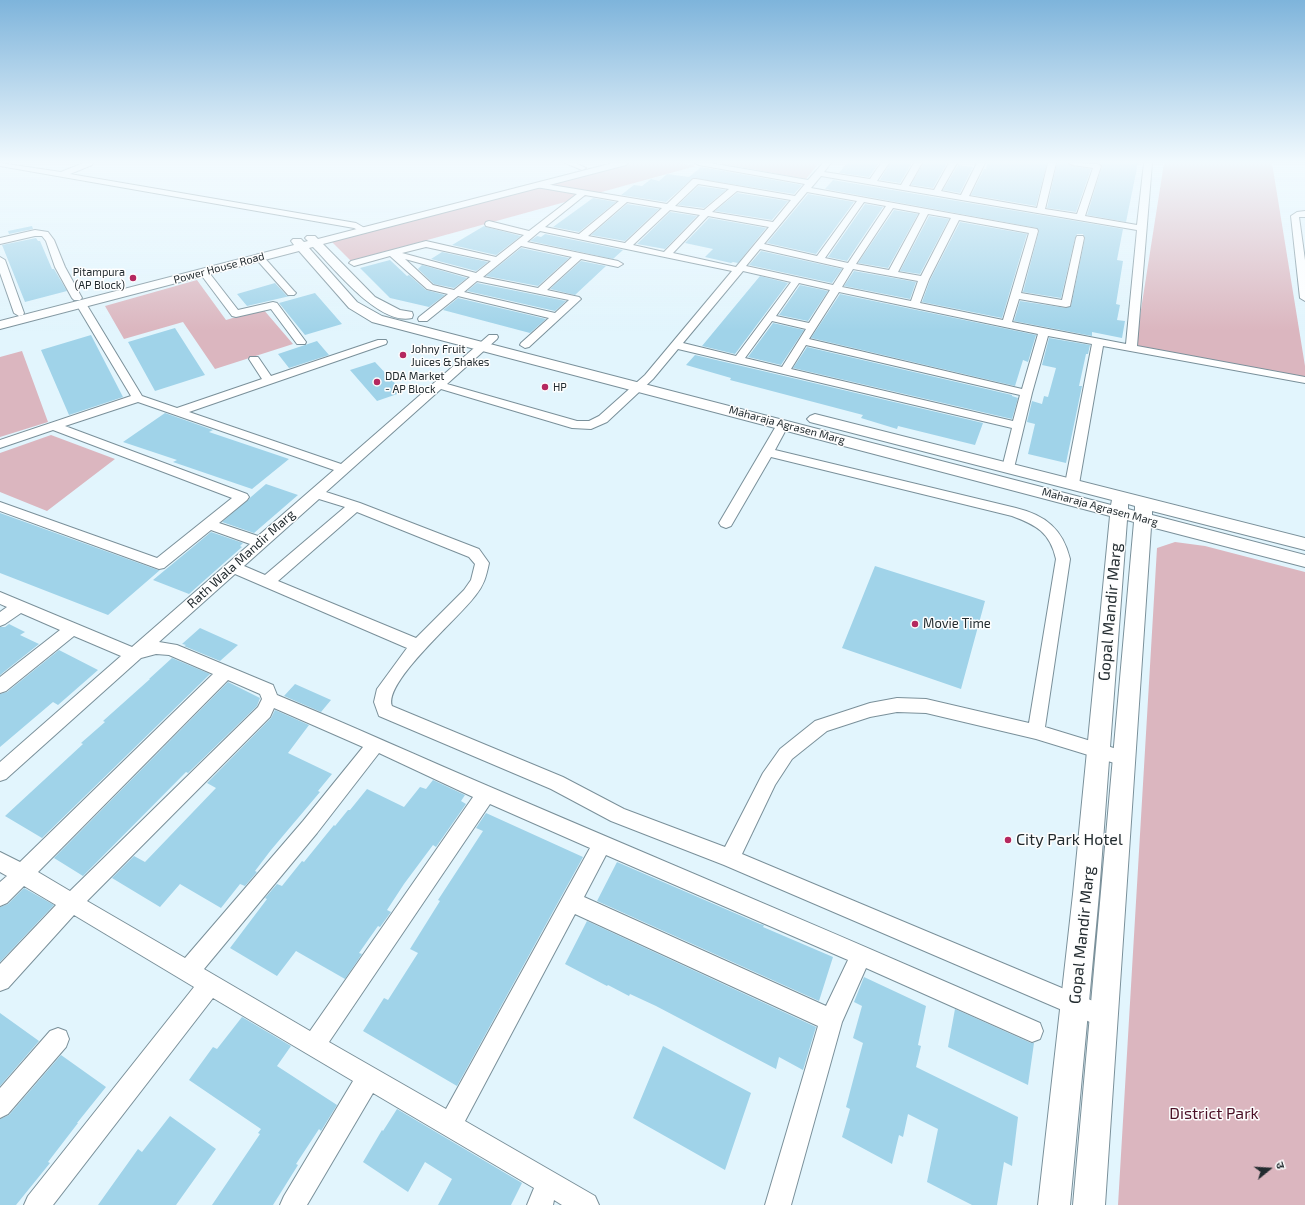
<!DOCTYPE html>
<html>
<head>
<meta charset="utf-8">
<style>
	body { margin:0 }
	#map { position:relative; width:1305px; height:1205px; overflow:hidden; background:#e2f5fd; font-family:"Exo 2","Noto Sans Devanagari",sans-serif }
	canvas { display:block }
	.north { position:absolute; left:1249px; top:1149px; width:40px; height:40px; -webkit-text-stroke:3px #fefefe; paint-order:stroke; rotate:72deg; font-size:11px; font-weight:700; line-height:16px; text-align:center; color:#222b2f }
	.north::after { content:''; display:block; margin:auto; width:14px; height:18px; background:#222b2f; clip-path:polygon(50% 0,100% 100%,50% 72%,0 100%) }
</style>
</head>
<body>
<div id="map">
<canvas width="1305" height="1205"></canvas>
<div class="north">उ</div>
</div>
<script>
const c = document.querySelector('canvas').getContext('2d');
c.lineJoin = 'round';
function paint(path, color) {
  c.fillStyle = color;
  c.fill(path, 'evenodd');
}
function strokePath(path, color, width, dash) {
  c.strokeStyle = color;
  c.lineWidth = width;
  c.lineCap = dash ? 'butt' : 'round';
  c.setLineDash(dash || []);
  c.stroke(path);
}
function label(font, color, halo, rows, align = 'center') {
  c.font = font + ' "Exo 2",sans-serif';
  c.lineWidth = 3;
  c.setLineDash([]);
  c.textBaseline = 'middle';
  c.strokeStyle = halo;
  c.fillStyle = color;
  for (const [text, x, y, turn = 0] of rows) {
    c.save();
    c.translate(x, y);
    c.rotate((+turn || 0) * Math.PI / 180);
    c.textAlign = isNaN(turn) ? turn : align;
    if (halo) c.strokeText(text, 0, 0);
    c.fillText(text, 0, 0);
    c.restore();
  }
}
paint(new Path2D(`
	M634,163H678L696,166L351,261L332,242Z
	M718,163H819L806,179Z
	M1164,163H1272L1305,366V380L1135,348Z
	M197,280L226,320L263,309L293,344L215,369L183,322L124,339L105,306Z
	M22,351L48,422L0,437V357Z
	M51,435L115,459L47,511L0,492V453Z
	M1175,542L1205,546L1305,572V1205H1118L1157,548Z`), '#dbb6bf');
paint(new Path2D(`
	M847,163H879L869,177L839,173Z
	M890,163H912L900,183L880,180Z
	M923,163H947L933,188L911,185Z
	M987,163H1047L1036,206L971,195L984,169H986Z
	M1057,163H1068L1073,166L1091,169L1076,212L1047,208Z
	M1098,163H1138L1126,222L1087,215L1102,166Z
	M958,165L973,167L960,193L943,190Z
	M701,167L780,181L802,185L794,194L693,178L666,202L621,195L634,185L642,186L651,179L659,181L667,174L689,177Z
	M833,180L1123,229L1117,260L1123,261L1116,304L1120,305L1117,320L1125,321L1122,338L1092,332V336L1014,321L1020,301L1066,308L1071,306L1085,238L1083,234H1077L1075,238L1061,298L1023,292L1039,231L1037,228L825,189Z
	M698,186L726,190L704,208L678,205Z
	M737,193L788,201L772,220L715,211Z
	M808,194L854,202L816,254L767,243Z
	M593,198L616,202L579,232L553,227Z
	M627,204L659,209L625,241L591,235Z
	M865,204L883,207L847,261L828,257Z
	M894,210L918,214L888,268L858,263Z
	M670,212L697,216L665,249L637,244Z
	M929,216L949,219L920,274L900,271Z
	M709,218L766,228L738,263L733,262L731,263L705,257L713,249L685,243Z
	M960,222L1027,234L1002,318L922,302L930,280Z
	M32,226L33,229L9,234L8,231Z
	M484,226L486,227L521,236L496,255L452,245Z
	M545,234L623,250L613,259L530,241L537,236L541,237Z
	M36,238L38,241H40L52,269H54L67,291L25,302L2,245Z
	M521,248L569,258L538,286L486,276Z
	M761,251L842,269L832,283L749,265Z
	M442,252L488,262L476,271L431,259Z
	M390,260L407,276L409,275L426,290L445,295L429,307L390,298L360,268Z
	M581,261L606,266L575,295L550,289Z
	M422,265L467,278L454,288L434,284L418,269Z
	M854,271L916,282L910,299L844,286Z
	M760,276L788,283L735,354L702,346Z
	M275,283L287,296H290L247,306L237,294Z
	M477,283L566,301L555,311L467,291Z
	M800,285L828,291L808,321L779,315Z
	M315,293L342,324L305,335L279,303Z
	M840,294L1036,335L1028,362L1023,360L1015,386L811,338Z
	M458,298L546,319L530,333L443,310Z
	M773,323L804,330L781,365L748,357Z
	M175,328L205,375L155,391L128,342Z
	M91,335L123,397L69,415L41,350Z
	M1049,338L1090,345L1088,354H1086L1079,386H1082L1066,463L1028,454L1035,424L1027,422L1032,401L1042,404L1044,396L1048,397L1056,368L1042,365Z
	M317,341L329,355L289,368L278,354Z
	M807,347L1012,395V396L1018,398L1012,419L793,368Z
	M695,355L983,423L975,445L898,426L897,429L861,418L863,415L730,380L731,378L686,365Z
	M375,362L403,392L377,401L350,370Z
	M165,413L213,430L209,432L289,459L252,489L173,462L177,460L123,442Z
	M266,484L298,495L254,533L222,522Z
	M0,513L158,570H160L108,615L0,573Z
	M211,532L243,543L240,546L242,547L189,594L153,580Z
	M875,566L985,601L961,689L842,648Z
	M9,624L25,632L20,635L39,644L0,675V627H5Z
	M200,628L238,645L220,661L184,646L186,645L182,644Z
	M59,650L98,670L58,705L53,702L0,747V694L7,692Z
	M172,658L210,674L42,838L5,816L83,744L81,743L105,722L103,721L150,679H149Z
	M228,682L260,698L257,706L188,773L186,772L83,876L54,858Z
	M295,684L331,700L321,712L284,696Z
	M275,710L309,725L288,753L332,774L318,791L320,792L271,850L255,871L257,872L245,886L240,884L221,908L180,884L160,907L112,878L134,856L145,862L216,788L207,783L271,718Z
	M433,780L465,795L461,801L466,804L436,847L433,845L404,884L387,910L391,912L380,927L378,926L359,953L362,954L345,979L296,951L277,976L230,948L267,899L265,898L277,884L282,886L302,861L304,862L334,825L335,826L348,810H350L367,789L404,807L420,787L426,789Z
	M486,813L583,857L457,1086L363,1031L384,998L388,1000L418,953L410,949L440,901L438,900L483,831L476,828Z
	M617,862L760,924L764,925L763,927L833,957L819,1001L597,901Z
	M24,888L54,905L0,962V907L8,904Z
	M587,921L816,1027L803,1070L779,1057L776,1069L656,1006L630,994L629,996L608,985L607,986L565,964Z
	M864,977L926,1006L918,1045L921,1046L916,1067L1018,1117L1012,1166L1004,1162L997,1205H972L927,1182L938,1129L908,1114L903,1137L899,1135L892,1164L842,1137L850,1109L846,1107L863,1043L853,1038L862,1006L854,1002Z
	M955,1009L1031,1043H1034L1028,1085L948,1047Z
	M0,1013L39,1041L0,1086Z
	M242,1017L291,1046L277,1066L337,1105L321,1131L319,1129L296,1164L298,1165L273,1205H212L260,1134L258,1133L261,1129L189,1080L213,1047L217,1049Z
	M663,1046L751,1093L725,1170L633,1118Z
	M61,1055L106,1087L77,1123H78L48,1162L50,1163L16,1205H0V1119L9,1115Z
	M397,1109L522,1183L511,1205H438L452,1179L425,1162L408,1192L363,1162L382,1130L383,1131Z
	M170,1116L216,1149L176,1205H98L138,1149L142,1152Z`), '#a0d3e9');
const minor = new Path2D(`
	M0,163L61,172L83,163H93L92,165L70,174L356,223L368,230L364,233L354,228L0,166Z
	M565,163H575L586,168L582,170Z
	M695,163H710L808,180L823,163H831L824,172L870,179L881,163H889L877,181L901,185L914,163H922L909,186L934,190L949,163H957L941,191L961,195L977,163H985L969,196L1037,208L1048,163H1056L1045,209L1077,214L1093,168L1073,165L1069,163L1097,164L1101,166L1085,216L1137,225L1144,163H1152L1137,346L1305,377V383L1103,346L1079,484L1077,487L1072,488L1067,487L1065,484L1092,344L1048,336L1032,393L1014,468L1013,471H1003L1002,468L1012,428L678,349L653,379L607,422L591,429L572,428L441,389L326,492L360,503L479,549L489,563C486,577 484,585 475,596C460,617 383,682 392,706L563,777L624,809L725,847L763,773L780,749L815,721L870,703L897,698L926,699L1029,723L1056,559C1050,532 1036,525 1012,516L771,457L731,526L726,528L721,526L719,523L779,421H787L789,424L775,450L1016,508C1045,515 1063,529 1070,559L1045,727L1130,753L1133,758L1130,763L1124,766L1036,739L926,713L897,712L870,717L827,731L792,759L775,785L742,854L1112,1009L1115,1017L1112,1025L1104,1028L724,865L611,821L551,789L379,716L374,702L377,689L407,648L235,574L159,642L177,645L273,685L277,695C350,725 422,758 495,789C677,867 859,943 1040,1023L1043,1031L1040,1039L1032,1042L866,968L842,1022L791,1205H765L818,1026L575,914L465,1121L595,1196L599,1205H562L554,1200L553,1205H527L534,1188L373,1093L307,1205H280L284,1196L353,1081L213,998L53,1205H24L28,1196L194,987L74,915L8,988L0,991V964L56,905L24,886L7,903L0,906V882L7,876L0,872V852L20,862L213,674L169,655L156,654L141,658L6,779L0,781V762L121,656L74,636L6,691L0,693V677L60,630L21,613L5,624L0,626V612L7,607L0,604V592L132,647L250,544L211,530L164,568L159,569L0,511V502L157,558L232,498L53,430L0,448V440L131,396L76,304L81,301L85,302L142,396L177,408L262,379L249,359L250,357H258L271,376L378,340H386L387,342L386,344L189,412L341,464L489,335H497L498,337L497,339L447,384L577,421H589L599,416L645,375L732,271L540,231L527,242L618,261L623,264L618,267L581,259L547,290L579,297L581,299L529,347L525,348L520,345L521,343L549,318L458,296L427,321H419L418,319L419,317L448,294L427,289L390,256L354,266L349,263L351,261L426,241L496,257L524,235L486,226L485,224L486,222L489,221L529,231L577,194L536,187L535,185L539,183L667,204L693,179H696L795,196L805,184L699,165ZM821,176L1137,230L1126,344L1012,322L1019,299L1066,307L1070,306L1084,238L1083,236H1077L1076,238L1062,300L1021,293L1038,231L1037,229L811,188ZM698,184L729,189L704,210L675,206ZM737,191L791,200L773,222L712,212ZM807,192L857,201L817,256L764,244ZM585,195L619,201L579,234L545,227ZM627,202L662,208L625,243L588,236ZM864,202L886,206L848,263L825,258ZM893,208L920,213L889,270L856,264ZM670,210L700,215L664,252L633,245ZM928,214L951,218L921,276L898,272ZM708,216L769,227L736,267L673,253ZM959,220L1029,233L1003,320L920,303L929,279ZM521,246L572,257L538,288L483,277ZM426,247L491,261L476,273L402,253ZM760,249L844,268L833,285L746,266ZM405,259L470,277L454,290L433,285ZM853,269L918,281L911,301L842,287ZM743,271L791,282L736,356L683,343ZM477,281L569,300L555,313L464,292ZM799,283L830,290L809,323L776,316ZM839,292L1038,334L1022,389L809,339ZM772,321L806,329L782,367L745,358ZM806,345L1020,395L1013,421L791,369ZM138,402L334,470L258,536L219,523L247,500L249,497L247,494L65,426ZM319,499L345,507L265,575L244,566ZM357,512L469,557L475,564L471,580L464,590L416,638L278,581ZM228,680L260,694L262,699L258,707L70,891L38,872ZM274,708L363,747L303,821L185,958L87,901L270,717ZM379,753L473,797L310,1031L204,969L317,833ZM490,804L590,848L446,1109L329,1042ZM606,855L848,960L826,1006L584,897Z
	M1305,211V217H1299L1305,260V301L1300,298L1291,216L1297,212Z
	M35,230L48,232L54,240L65,267L82,298L80,300H74L72,298L55,267L46,241L42,236H35L0,244V238Z
	M259,254L262,255L294,291L296,293L294,295H288L256,259L254,257L256,255Z
	M0,257L5,260L24,313L23,315L19,316L14,313L0,273Z
	M204,269L207,270L238,310L273,302L277,303L306,342L305,344H297L271,309L236,317L232,316L199,272Z
	M58,1028L66,1031L69,1039L66,1047L8,1114L0,1118V1088L50,1031Z`);
const tertiary = new Path2D(`
	M613,163H628L626,165L323,244L375,297L400,310L412,312L413,315L412,318C379,326 334,268 313,247L309,248L357,302L382,316L1111,505L1112,500L810,422L807,419L810,416L815,414L1305,538V550L1152,511V515L1305,555V567L1151,527L1105,1205H1073L1134,522L1127,520L1099,894L1070,1205H1038L1073,894L1110,516L372,322L349,308L299,251L0,329V321L294,245L291,241L293,239H301L304,242L308,241L305,238L307,236H315L318,239ZM1128,504L1135,506V511L1128,509Z`);
strokePath(minor, '#7a909a', 2);
strokePath(tertiary, '#7a909a', 2);
paint(minor, '#fff');
paint(tertiary, '#fff');
const sky = c.createLinearGradient(0, 0, 0, 331);
sky.addColorStop(0, '#7eb4db');
sky.addColorStop(0.49, '#f2fafe');
sky.addColorStop(1, '#f2fafe00');
c.fillStyle = sky;
c.fillRect(0, 0, 1305, 331);
for (const [x, y, r, color] of [
	[133,278,4,"#b5285f"],
	[403,355,4,"#b5285f"],
	[377,382,4,"#b5285f"],
	[545,387,4,"#b5285f"],
	[915,624,4,"#b5285f"],
	[1008,840,4,"#b5285f"]
]) {
  const dot = new Path2D();
  dot.arc(x, y, r, 0, 2 * Math.PI);
  c.fillStyle = color;
  c.fill(dot);
  strokePath(dot, '#fefefe', 1.5);
}
label('11px', '#222b2f', '#fefefe', [
	["Power House Road",219,268,-15],
	["Maharaja Agrasen Marg",787,425,15],
	["Maharaja Agrasen Marg",1100,507,15]
]);
label('11px', '#222b2f', '#fefefe', [
	["Pitampura",125,272,"right"],
	["(AP Block)",125,285,"right"],
	["Johny Fruit",411,349],
	["Juices & Shakes",411,362],
	["DDA Market",385,376],
	["- AP Block",385,389],
	["HP",553,387]
], 'left');
label('13px', '#222b2f', '#fefefe', [
	["Rath Wala Mandir Marg",241,559,-42]
]);
label('13px', '#222b2f', '#fefefe', [
	["Movie Time",923,624]
], 'left');
label('16px', '#222b2f', '#fefefe', [
	["Gopal Mandir Marg",1110,612,-85],
	["Gopal Mandir Marg",1082,935,-84]
]);
label('16px', '#222b2f', '#fefefe', [
	["City Park Hotel",1016,840]
], 'left');
label('16px', '#4b1026', '#fefefe', [
	["District Park",1214,1114]
]);
</script>
</body>
</html>
